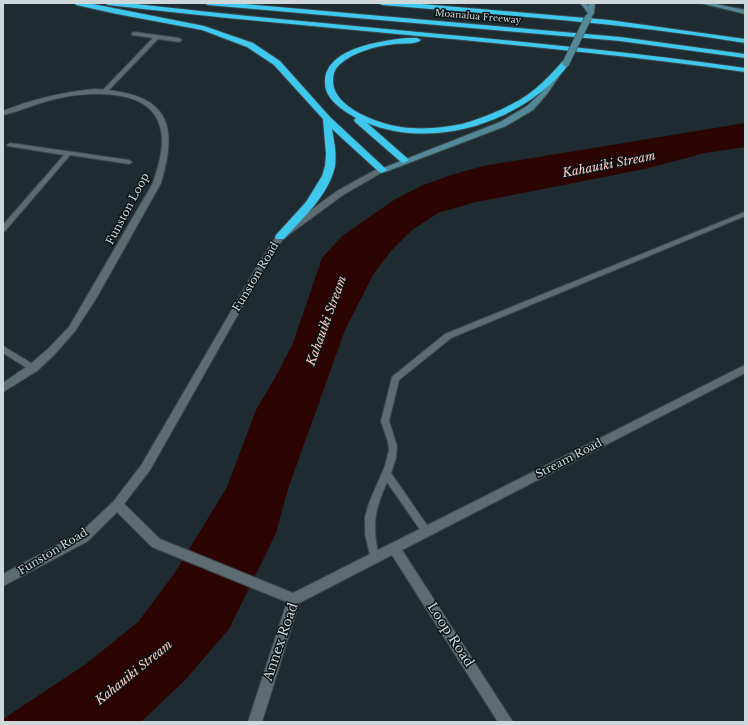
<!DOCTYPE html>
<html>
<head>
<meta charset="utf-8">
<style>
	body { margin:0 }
	#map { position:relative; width:748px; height:725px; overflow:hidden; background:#1e2c31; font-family:"Libre Baskerville",serif }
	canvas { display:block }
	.frame { position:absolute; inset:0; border:4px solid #ced7d9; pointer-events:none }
</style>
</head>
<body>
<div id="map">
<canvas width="748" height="725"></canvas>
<div class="frame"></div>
</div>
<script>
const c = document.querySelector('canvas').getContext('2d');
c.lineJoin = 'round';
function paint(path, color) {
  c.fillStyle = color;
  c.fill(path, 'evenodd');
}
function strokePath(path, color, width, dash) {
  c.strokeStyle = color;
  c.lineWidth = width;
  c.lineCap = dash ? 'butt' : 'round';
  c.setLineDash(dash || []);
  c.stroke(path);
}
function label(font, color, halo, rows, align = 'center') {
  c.font = font + ' "Libre Baskerville",serif';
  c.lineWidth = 3;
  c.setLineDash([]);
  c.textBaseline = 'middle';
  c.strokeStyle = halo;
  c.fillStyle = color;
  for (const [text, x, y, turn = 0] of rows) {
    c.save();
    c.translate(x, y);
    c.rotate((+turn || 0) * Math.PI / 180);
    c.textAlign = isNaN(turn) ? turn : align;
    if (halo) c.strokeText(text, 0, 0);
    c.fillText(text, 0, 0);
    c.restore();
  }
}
paint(new Path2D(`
	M745,123V147L705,153L644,169L472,203L438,213L412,230L391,251L373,275L345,330L288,489L276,533L229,629L187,678L141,722H3V719L86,664L138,622L174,574L227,487L256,410L276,376L293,343L322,258L342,236L394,200L421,186L451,175L483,166L520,160Z`), '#2c0402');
const lane = new Path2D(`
	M134,32L179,38L182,40L179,42L158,39L106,93H102V91L153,38L132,35V33Z
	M10,143L129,160L132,162L129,164L70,155L5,231H3V225L64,155L8,146L7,145Z
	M745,212V216L451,338L399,380L389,421L397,446L396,458L391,473L431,531L429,534L426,535L423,534L387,482C374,512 372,525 379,557L377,560L374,561L371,560L365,534V517L369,503L385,466L389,450L388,442L381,421L392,377L445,334Z
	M3,346L36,366L37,368L36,370H30L3,353Z`);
const street = new Path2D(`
	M95,89C163,93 181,118 161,183L97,297L75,331L54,355L37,371L3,392V383L29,365L48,349L69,327L153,183C159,164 167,141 158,121C144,87 83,92 55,99C37,103 21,111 3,115V111C33,99 63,92 95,89Z
	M379,168H382L386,170L343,195L283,239L263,270L150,470L124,504L160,539L293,593L745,365V373L402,550L513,722H498L392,555L299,603L262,722H248L287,602L152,547L117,512L88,541L3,586V574L80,533L113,502L142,464L255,270L277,235L337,191Z`);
const secondary = new Path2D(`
	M580,3H586L589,6V3H595L594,13L590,19L585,18L588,13Z
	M700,3H711L745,10V14Z
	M560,67L565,68L547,94L533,110L506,126L385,172H382L378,170L500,122L527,106L542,92Z`);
const highway = new Path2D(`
	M75,3H88L204,26L253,43L280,61L330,117L387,170L382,173L379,172L332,129C334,141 337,154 335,166C329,195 302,219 284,239H276L275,237L276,235L306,202L322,176L325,166L326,154L323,119L274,65L247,47L202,30L117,14L76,5Z
	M104,3H127C333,27 540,39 745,68V72C533,42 320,30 108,5Z
	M204,3H233L620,37L745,54V58L620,41L208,5Z
	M378,3H410L609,20L745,39V43C625,23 503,15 382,5Z
	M406,38H417L421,40C416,45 402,43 395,44C376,46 353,52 339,65C334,70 333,75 333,82C334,108 379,124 401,127C421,130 442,128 462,124C484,118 518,104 535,89C545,81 554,71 563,61H569L570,63C525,121 436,151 367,123L407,158L409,160L404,163L401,162L355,122L354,120L356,118C342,110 325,99 325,83C324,48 381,41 406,38Z`);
strokePath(lane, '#3b474b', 2);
strokePath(street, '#3b474b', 2);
strokePath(secondary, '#3b474b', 2);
strokePath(highway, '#3b474b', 2);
paint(lane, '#5c6c71');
paint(street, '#5c6c71');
paint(secondary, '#538896');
paint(highway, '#3ec8ed');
const secondaryBridge = new Path2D(`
	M566,63L588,18`);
strokePath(secondaryBridge, '#3b474b', 8, []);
strokePath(secondaryBridge, '#538896', 7);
label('9px', '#ced7d9', '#0d1416', [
	["Moanalua Freeway",478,17,5]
]);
label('11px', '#ced7d9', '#0d1416', [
	["Funston Loop",128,209,-62],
	["Funston Road",256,277,-59],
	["Stream Road",569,459,-27],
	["Funston Road",53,552,-31]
]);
label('italic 12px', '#fac9c0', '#0d1416', [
	["Kahauiki Stream",609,165,-11],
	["Kahauiki Stream",327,321,-70],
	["Kahauiki Stream",134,673,-39]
]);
label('13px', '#ced7d9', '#0d1416', [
	["Loop Road",450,635,57],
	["Annex Road",281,642,-71]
]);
</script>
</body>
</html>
